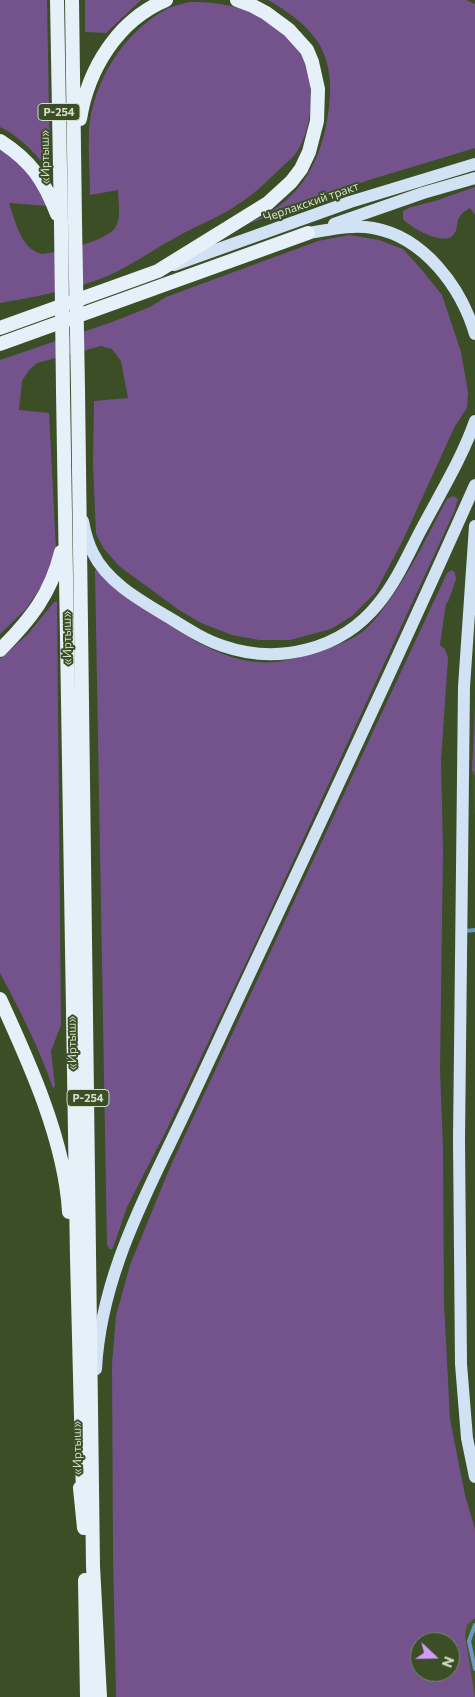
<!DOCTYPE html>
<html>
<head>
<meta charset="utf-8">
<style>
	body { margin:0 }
	#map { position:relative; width:475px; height:1697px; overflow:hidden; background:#3b4e26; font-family:Commissioner,sans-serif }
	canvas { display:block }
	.north { position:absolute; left:410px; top:1632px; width:50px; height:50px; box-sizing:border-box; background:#3b4e26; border:1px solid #786; border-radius:50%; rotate:111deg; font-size:14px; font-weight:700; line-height:20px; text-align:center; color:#d2dec7 }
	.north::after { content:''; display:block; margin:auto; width:18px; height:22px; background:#d39cfc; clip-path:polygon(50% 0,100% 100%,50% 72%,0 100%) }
</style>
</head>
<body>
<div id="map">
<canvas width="475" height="1697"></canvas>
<div class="north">N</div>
</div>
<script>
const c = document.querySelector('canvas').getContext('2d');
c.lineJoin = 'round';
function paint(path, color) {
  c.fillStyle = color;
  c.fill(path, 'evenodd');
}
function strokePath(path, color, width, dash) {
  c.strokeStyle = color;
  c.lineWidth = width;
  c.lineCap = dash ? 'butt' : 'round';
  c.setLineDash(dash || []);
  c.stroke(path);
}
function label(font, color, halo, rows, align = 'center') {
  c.font = font + ' Commissioner,sans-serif';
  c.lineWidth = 4;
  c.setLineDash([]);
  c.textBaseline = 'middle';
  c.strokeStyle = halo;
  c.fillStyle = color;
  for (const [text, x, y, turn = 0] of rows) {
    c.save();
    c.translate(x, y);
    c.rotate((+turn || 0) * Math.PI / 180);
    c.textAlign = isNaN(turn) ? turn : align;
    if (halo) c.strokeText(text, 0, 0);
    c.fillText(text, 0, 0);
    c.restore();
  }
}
paint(new Path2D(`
	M475,689V812L474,815L472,770Z
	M475,1618V1697L465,1635L467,1625Z`), '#425829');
paint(new Path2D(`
	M0,0H47L50,163L48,167L45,166C34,151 17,135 0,127Z
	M85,0H141L106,33L85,32Z
	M268,0H466L475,4V148L369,180L242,226C298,205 322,165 329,107C332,84 330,58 315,38C303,22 284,9 268,0Z
	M190,2C227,2 257,9 284,35C290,40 295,45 300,51C309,66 310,81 311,98C311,115 306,139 296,153C293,158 287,162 283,166C269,179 256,193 240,203C219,218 195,226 173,239C149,252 125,270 100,279C68,291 33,297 0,303V149C21,162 41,182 48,206L9,203C14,217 19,241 33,250C36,252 40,254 43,254C59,252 106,241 115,228C122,218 118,202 118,190L90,195C90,173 88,151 89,129C93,82 123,33 165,10C172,6 182,4 190,2Z
	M475,187V215L470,208C450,219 462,228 452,236C442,245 411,228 403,219V211L411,207L435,201Z
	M349,235L379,240L403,249L422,270L442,295L461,352L468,392L467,408L455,426L402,542L375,593L352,616L331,629L290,640H259L232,635L201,623L179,610L119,566L104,549L96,534L93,465L94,401L128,398L121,361L112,349L101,346L37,363L29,370L22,381L19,410L49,413L56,549L45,581L25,610L0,634V360L112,322L150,307L166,297L318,241Z
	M453,496L458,499L454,512L254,946L167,1129L127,1207L113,1248L110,1250L107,1245L95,570L99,569C148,607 209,668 276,662C290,660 303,656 316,652C334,647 357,639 370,625C403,588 424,542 447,499Z
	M452,570L455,573L456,579L448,602L446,603L440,645L445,649L448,658L441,760L443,850L440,1070L443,1149L444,1303L450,1419L465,1495L475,1529V1618L467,1625L465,1635L475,1697H116L113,1555L112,1364L116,1316L130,1265L171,1165L441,586L447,573ZM420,1642H450V1672H420Z
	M57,601L61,1025L51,1051L55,1086L53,1088C39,1048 20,1010 0,973V659L28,634L54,602Z
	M475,711V776L472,770Z`), '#74538c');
strokePath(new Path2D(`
	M465,931L475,930
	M475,1625L469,1641L475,1669`), '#6c98c5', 4);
strokePath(new Path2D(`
	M334,224L423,193L475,178
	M308,233C328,230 352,224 373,228C424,237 461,287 475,334
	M174,265L350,202L475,164
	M83,521C85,532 88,543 93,553C108,584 145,603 173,620C189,630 205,640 223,646C278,665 341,650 378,604C397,581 409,552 423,526C441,492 462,458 475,421
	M475,526L464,687L459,1139L461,1364L467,1438L475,1477
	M96,1369C100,1292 132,1222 165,1154C185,1113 204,1072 223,1031C308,849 394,668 475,485`), '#d0e2f4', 12);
strokePath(new Path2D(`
	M57,0L61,224
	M72,0L75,221
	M80,119C88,69 118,20 166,0
	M0,141C31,161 44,180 57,214
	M0,328L158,271L268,203L291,182L301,169L309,152L317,121L318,89L312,62L307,50L289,30L266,13L253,6L237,0
	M0,344L308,233
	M78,389L93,1566L100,1697
	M63,392L77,1258L83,1496
	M0,650C30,620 51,594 61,552
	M0,999C29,1062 65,1141 69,1212
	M80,1488L84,1528
	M85,1580L87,1697`), '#e6f0f8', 14);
strokePath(new Path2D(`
	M75,221L78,389
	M61,224L63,392`), '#e6f0f8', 14);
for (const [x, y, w] of [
	[59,112,42],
	[88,1098,42]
]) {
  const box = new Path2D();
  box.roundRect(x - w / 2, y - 8.5, w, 17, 4);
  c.fillStyle = '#3b4e26';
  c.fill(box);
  strokePath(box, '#d2dec7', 1);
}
label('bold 11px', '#d2dec7', null, [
	["Р-254",59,112],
	["Р-254",88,1098]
]);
label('12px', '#d2dec7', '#3b4e26', [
	["«Иртыш»",45,157,-91],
	["Черлакский тракт",311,202,-19],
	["«Иртыш»",67,638,-91],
	["«Иртыш»",72,1043,-91],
	["«Иртыш»",77,1448,-91]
]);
</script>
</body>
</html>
